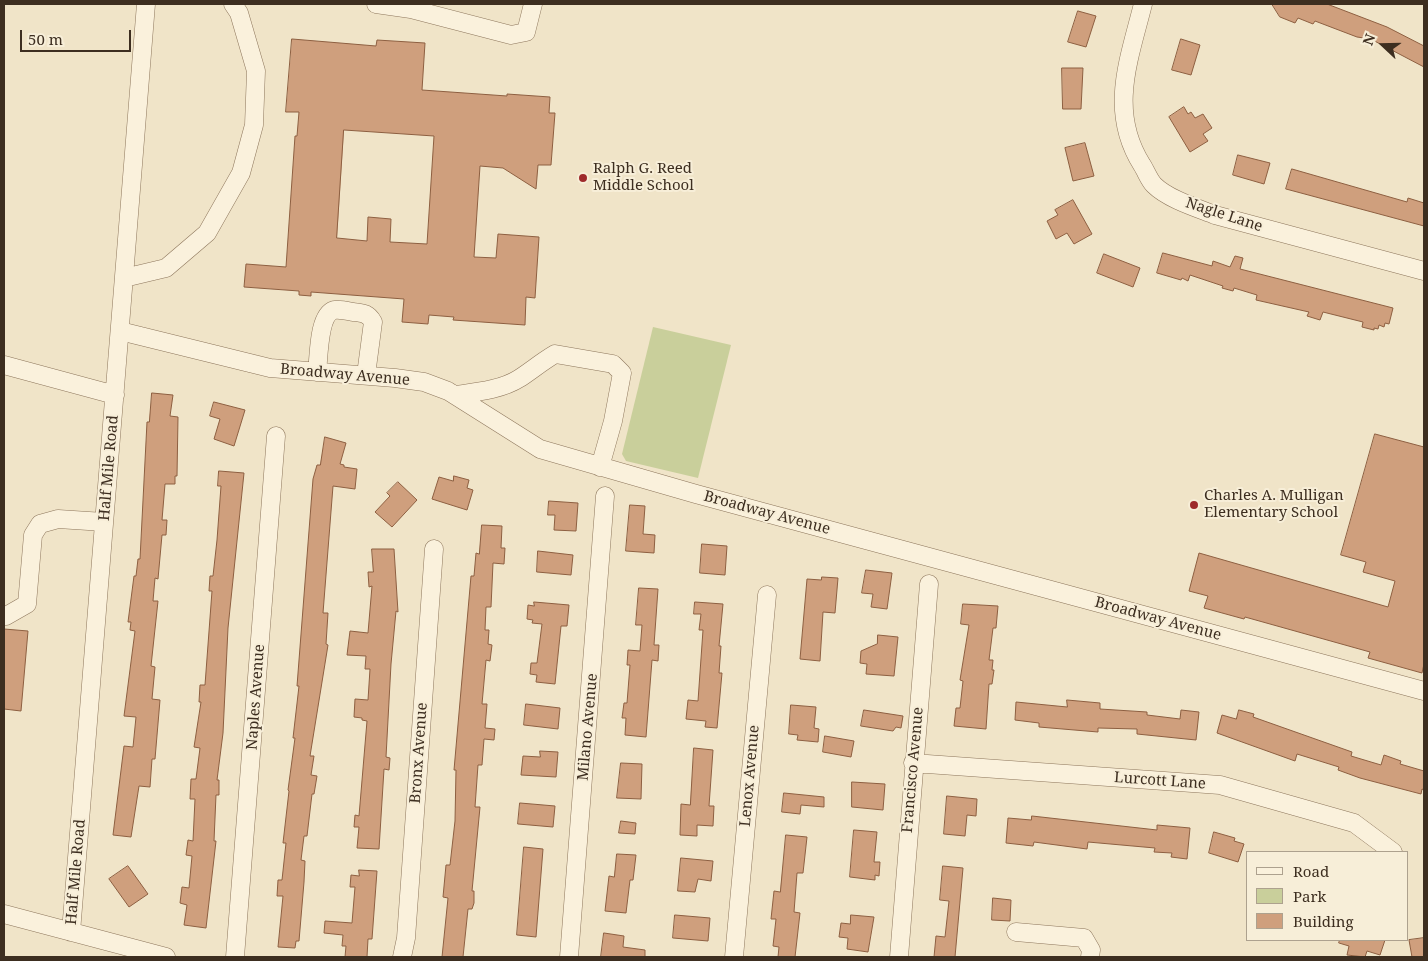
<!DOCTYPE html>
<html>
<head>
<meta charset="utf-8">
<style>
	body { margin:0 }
	#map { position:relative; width:1428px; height:961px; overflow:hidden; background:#f0e4c8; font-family:"Noto Serif",serif }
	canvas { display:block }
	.frame { position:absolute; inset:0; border:5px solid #3d2e20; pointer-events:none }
	.legend { position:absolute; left:1246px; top:851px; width:162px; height:90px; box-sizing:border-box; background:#f7eed8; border:1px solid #ada18e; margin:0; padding:6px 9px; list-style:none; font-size:15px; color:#3d2e20 }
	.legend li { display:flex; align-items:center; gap:10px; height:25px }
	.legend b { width:25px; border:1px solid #ada18e }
	.north { position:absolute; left:1358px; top:20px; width:50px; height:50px; -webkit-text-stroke:4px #f7eed8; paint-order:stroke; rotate:291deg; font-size:14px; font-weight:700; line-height:20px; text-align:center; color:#3d2e20 }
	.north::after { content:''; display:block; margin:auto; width:18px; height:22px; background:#3d2e20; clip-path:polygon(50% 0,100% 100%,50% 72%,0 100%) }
	.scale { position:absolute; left:20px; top:30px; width:111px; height:22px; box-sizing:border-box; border:2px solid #3d2e20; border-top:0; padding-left:6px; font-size:15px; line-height:18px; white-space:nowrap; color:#3d2e20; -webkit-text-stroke:4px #f7eed8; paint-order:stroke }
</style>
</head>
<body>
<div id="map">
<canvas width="1428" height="961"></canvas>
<div class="frame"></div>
<ul class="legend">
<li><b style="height:6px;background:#faf1dc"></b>Road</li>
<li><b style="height:14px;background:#c9cf9b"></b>Park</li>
<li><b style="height:14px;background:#cf9f7d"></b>Building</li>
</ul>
<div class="north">N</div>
<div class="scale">50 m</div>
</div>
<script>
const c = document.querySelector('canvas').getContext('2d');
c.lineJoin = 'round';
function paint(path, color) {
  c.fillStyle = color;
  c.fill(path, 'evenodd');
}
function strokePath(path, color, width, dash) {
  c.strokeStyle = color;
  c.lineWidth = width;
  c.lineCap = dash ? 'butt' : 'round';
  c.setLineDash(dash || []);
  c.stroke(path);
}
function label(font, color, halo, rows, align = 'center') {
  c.font = font + ' "Noto Serif",serif';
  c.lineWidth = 4;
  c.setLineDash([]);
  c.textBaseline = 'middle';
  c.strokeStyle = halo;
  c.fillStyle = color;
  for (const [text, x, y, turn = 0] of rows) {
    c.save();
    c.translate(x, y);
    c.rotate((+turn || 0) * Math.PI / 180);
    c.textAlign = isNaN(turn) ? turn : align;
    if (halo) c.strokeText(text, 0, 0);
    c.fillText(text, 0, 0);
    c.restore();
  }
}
paint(new Path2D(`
	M653,327L731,345L698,478L626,461L622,454Z`), '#c9cf9b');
const building = new Path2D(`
	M1272,4H1327L1387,27L1424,46V67L1365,36L1364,38L1357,37L1315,21L1313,24L1298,18L1295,23L1280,17Z
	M1078,11L1096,16L1086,47L1068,42Z
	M292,39L376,46L377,40L425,43L422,90L507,96V94L550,97L549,113H555L551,165H538L536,189L503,168L480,166L474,257L496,258L498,234L539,237L535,298L526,297L525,325L453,320L454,317L429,315L428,324L402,322L404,299L311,292V296L299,295V291L244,287L246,264L286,267L295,136H297L299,112H286ZM344,130L434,136L427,244L390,242L391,219L368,217L367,241L337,238Z
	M1181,39L1200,45L1191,75L1172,70Z
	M1062,68H1083L1081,109H1063Z
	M1184,107L1188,114L1191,112L1195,118L1203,114L1212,128L1203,134L1208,141L1190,152L1169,117Z
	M1085,143L1094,176L1073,181L1065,148Z
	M1238,155L1270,163L1264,184L1233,175Z
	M1292,169L1407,202L1408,198L1424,203V226L1286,189Z
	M1073,200L1092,234L1074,244L1067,233L1056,239L1047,221L1058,215L1055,210Z
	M1163,253L1212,266L1213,261L1230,267L1235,256L1243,258L1240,269L1393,308L1389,324L1385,323L1384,327L1379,325L1378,329L1374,328V330L1362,327L1363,322L1323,312L1320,320L1307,316L1309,312L1256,300L1257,295L1234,288L1233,291L1222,288L1223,286L1190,275L1188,281L1182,278L1181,280L1157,273Z
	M1104,254L1140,268L1133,287L1097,273Z
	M152,393L173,395L170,416L178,417L177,476H175V484H165L162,520H167L166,535H162L158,579L155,578L153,601H158L151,666L155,667L152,699L160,700L155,759H152L150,787L139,786L131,837L113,835L124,746L133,747L136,717L124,716L135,631L130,630L131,622H128L134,576H136L138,559H140L147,422H149Z
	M214,402L245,410L234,446L214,439L220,419L210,416Z
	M1375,434L1424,447V664L1422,673L1368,658L1370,652L1245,617L1244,619L1204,608L1208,596L1189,591L1199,553L1388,607L1395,581L1363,572L1366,562L1341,555Z
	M325,437L346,443L340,464L344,465V467L357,469L355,489L333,486L323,613H328L326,644L328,645L310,756H314L311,775L317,776L314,794H312L307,836H304L301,860L305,861L304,882L299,941H296L295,948L278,947L283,896H277L278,880H282L286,843H283L289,791L288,790L295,738H293L299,686H297L313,479L317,465H320Z
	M219,471L244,473L228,628L223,733L217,780H219V795H216L214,841H216L206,928L184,925L187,905L180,903L182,887L189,888L192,856L186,855L188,840L193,841L195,799H190L191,779H196L200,748L194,747L201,702H199L200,685H205L212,591H209L210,576H213L217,540L221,486H218Z
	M454,476L469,480L467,488L473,490L467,510L432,499L439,477L453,481Z
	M398,482L417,500L392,527L375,512L390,496L387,493Z
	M549,501L578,503L576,531L554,530L555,515H548Z
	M630,505L645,506L643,534L655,535L654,553L626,551Z
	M482,525L502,526L501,548H505L504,564L493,563L491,607H486L485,630H489L488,644L492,645L490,661L486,660L482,704H487L485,728L495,729L494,740L484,739L482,765H478L475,807H480L472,891H474V903L472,909H468L463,957H442L448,898L443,897L446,865H450L455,821L456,770H454L471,576H474L476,553L479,554Z
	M702,544L727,546L725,575L700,573Z
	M372,549H394L398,612L396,611L391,664L386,757L390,758L389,770L384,769L379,849L357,848L359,827H354L355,815L359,816L367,721L362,720V718L354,717L355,699L368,700L370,669H365L366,656L347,655L350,631L368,633L372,586L369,587L368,572H373Z
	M538,551L573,555L571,575L537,572Z
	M866,570L892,573L887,609L871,607L873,594L862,593Z
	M822,577L838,578L835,613L823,612L820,661L800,659L807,579L821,580Z
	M639,588L658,589L654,645H659L658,661L652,660L646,737L625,735L626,718H622L624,703H627L630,665H627L628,650L640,651L642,625H636Z
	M534,602L569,605L567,626H561L555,684L536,682L537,675L530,674L531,663H537L542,624L532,623L533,620L527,619L528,605L534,606Z
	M695,602L723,604L719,646H721L719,673H722L717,728L705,727L706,721L686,719L688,700L698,701L703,630H699L701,614H694Z
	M963,604L998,606L996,628H993L989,660H993L992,670H994L992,684H989L986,729L954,726L956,708H960L963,681L960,680L969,625L961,624Z
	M4,629L28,631L21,711L4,709Z
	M878,635L898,637L894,676L866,674L867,664L860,663L861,651L877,644Z
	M1067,700L1100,703V709L1147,712V715L1180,719L1181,710L1199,712L1196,740L1137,734V729L1098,728V732L1039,727V723L1015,720L1016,702L1067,707Z
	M526,704L560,708L558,729L524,725Z
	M791,705L816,707L814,728L819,729L818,742L797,740L798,735L789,734Z
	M864,710L903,716L901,728L896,727L893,731L861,726Z
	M1239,710L1254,714L1253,717L1352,752L1351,756L1381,765L1384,755L1401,761L1400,764L1424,771V790L1422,789L1421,794L1360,778L1338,770L1339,767L1297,754L1295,761L1217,733L1222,715L1236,719Z
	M825,736L854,741L851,757L823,752Z
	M694,748L713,750L709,806H714L713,826L697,825V836L680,835L681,804L690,805Z
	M540,751L558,752L556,777L521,775L523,756L540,757Z
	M621,763L642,764L641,799L617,798Z
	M852,782L885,784L883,810L852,807Z
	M784,793L824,797V807L801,805L800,814L782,812Z
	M947,796L977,799L976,816L967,815L965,836L944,834Z
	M520,803L555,806L553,827L518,824Z
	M1032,816L1157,830V825L1190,828L1187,859L1171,857L1172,853L1154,852L1155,848L1088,842L1087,849L1034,842L1033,846L1006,843L1008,818L1031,820Z
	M621,821L636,823L635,834L619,833Z
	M854,830L877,832L874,862H880L879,876L875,875V880L850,877Z
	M1214,832L1235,838L1234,841L1244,844L1238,862L1209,853Z
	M786,835L807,837L803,873H797L794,912L800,913L795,957H778L779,947L773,946L776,919H771L774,891L780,892Z
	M524,847L543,849L536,937L517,935Z
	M617,854L636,855L633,880H630L626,913L605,911L609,876L614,877Z
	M681,858L713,861L711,881L698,879L695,892L678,891Z
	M128,866L148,894L129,907L109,879Z
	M943,866L963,868L955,957H934L936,936L945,937L949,901L940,900Z
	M359,870L377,871L372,939H368L367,957H345L346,946H342L343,935L324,933L325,921L352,923L355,887H350L351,875L359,876Z
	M993,898L1011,900L1010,921L992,920Z
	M675,915L710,918L708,941L673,938Z
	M851,915L874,917L868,952L847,949L848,938L839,937L841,923L850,924Z
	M604,933L624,936L623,947L645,950V957H601Z
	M1424,938V957H1412L1409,940Z
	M1340,940H1385L1380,955L1367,951L1365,957L1347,955L1349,946L1339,943Z`);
paint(building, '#cf9f7d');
strokePath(building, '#8d5f41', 1);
const minor = new Path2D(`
	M376,4L411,9L511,35L526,32L533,4
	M1143,4C1129,60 1108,111 1142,165C1146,171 1149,180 1154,185C1168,199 1197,208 1215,215L1424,271
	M124,278L166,268L207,233L241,173L254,125L256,71L239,13L233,4
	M120,331L270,368L395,378L424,382L448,391L540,449L696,494L1424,691
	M4,365L115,395
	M317,372C319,358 318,315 334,310C339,309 348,311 353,312C363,313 368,313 373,322L366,375
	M455,395C477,392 501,390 520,378C532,370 543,361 555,354L613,364L622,373L613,421L600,467
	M6,616L27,604L33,535L40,524L58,519L104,522
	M913,763L1220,785L1354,823L1393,852
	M4,914L166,957
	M71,932L146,4
	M1016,932L1084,938L1091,950L1090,957
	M235,957L276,436
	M402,957L406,938L434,549
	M569,957L605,496
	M734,957L767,595
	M899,957L929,584`);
strokePath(minor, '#8d765c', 19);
strokePath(minor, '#faf1dc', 18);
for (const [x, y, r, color] of [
	[583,178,5,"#9e2a2b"],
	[1194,505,5,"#9e2a2b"]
]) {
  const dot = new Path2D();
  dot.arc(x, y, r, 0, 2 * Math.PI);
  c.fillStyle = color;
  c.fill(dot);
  strokePath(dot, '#f7eed8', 2);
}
label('15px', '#3d2e20', '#f7eed8', [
	["Ralph G. Reed",593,169],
	["Middle School",593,186],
	["Charles A. Mulligan",1204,496],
	["Elementary School",1204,513]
], 'left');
label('15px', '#3d2e20', '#f7eed8', [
	["Nagle Lane",1224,215,18],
	["Broadway Avenue",345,375,5],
	["Half Mile Road",109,468,-85],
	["Broadway Avenue",767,513,15],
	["Broadway Avenue",1158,619,15],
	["Naples Avenue",256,697,-86],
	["Milano Avenue",588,727,-85],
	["Bronx Avenue",419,753,-86],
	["Francisco Avenue",913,770,-85],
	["Lenox Avenue",750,776,-85],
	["Lurcott Lane",1160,781,4],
	["Half Mile Road",76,872,-85]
]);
</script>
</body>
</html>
